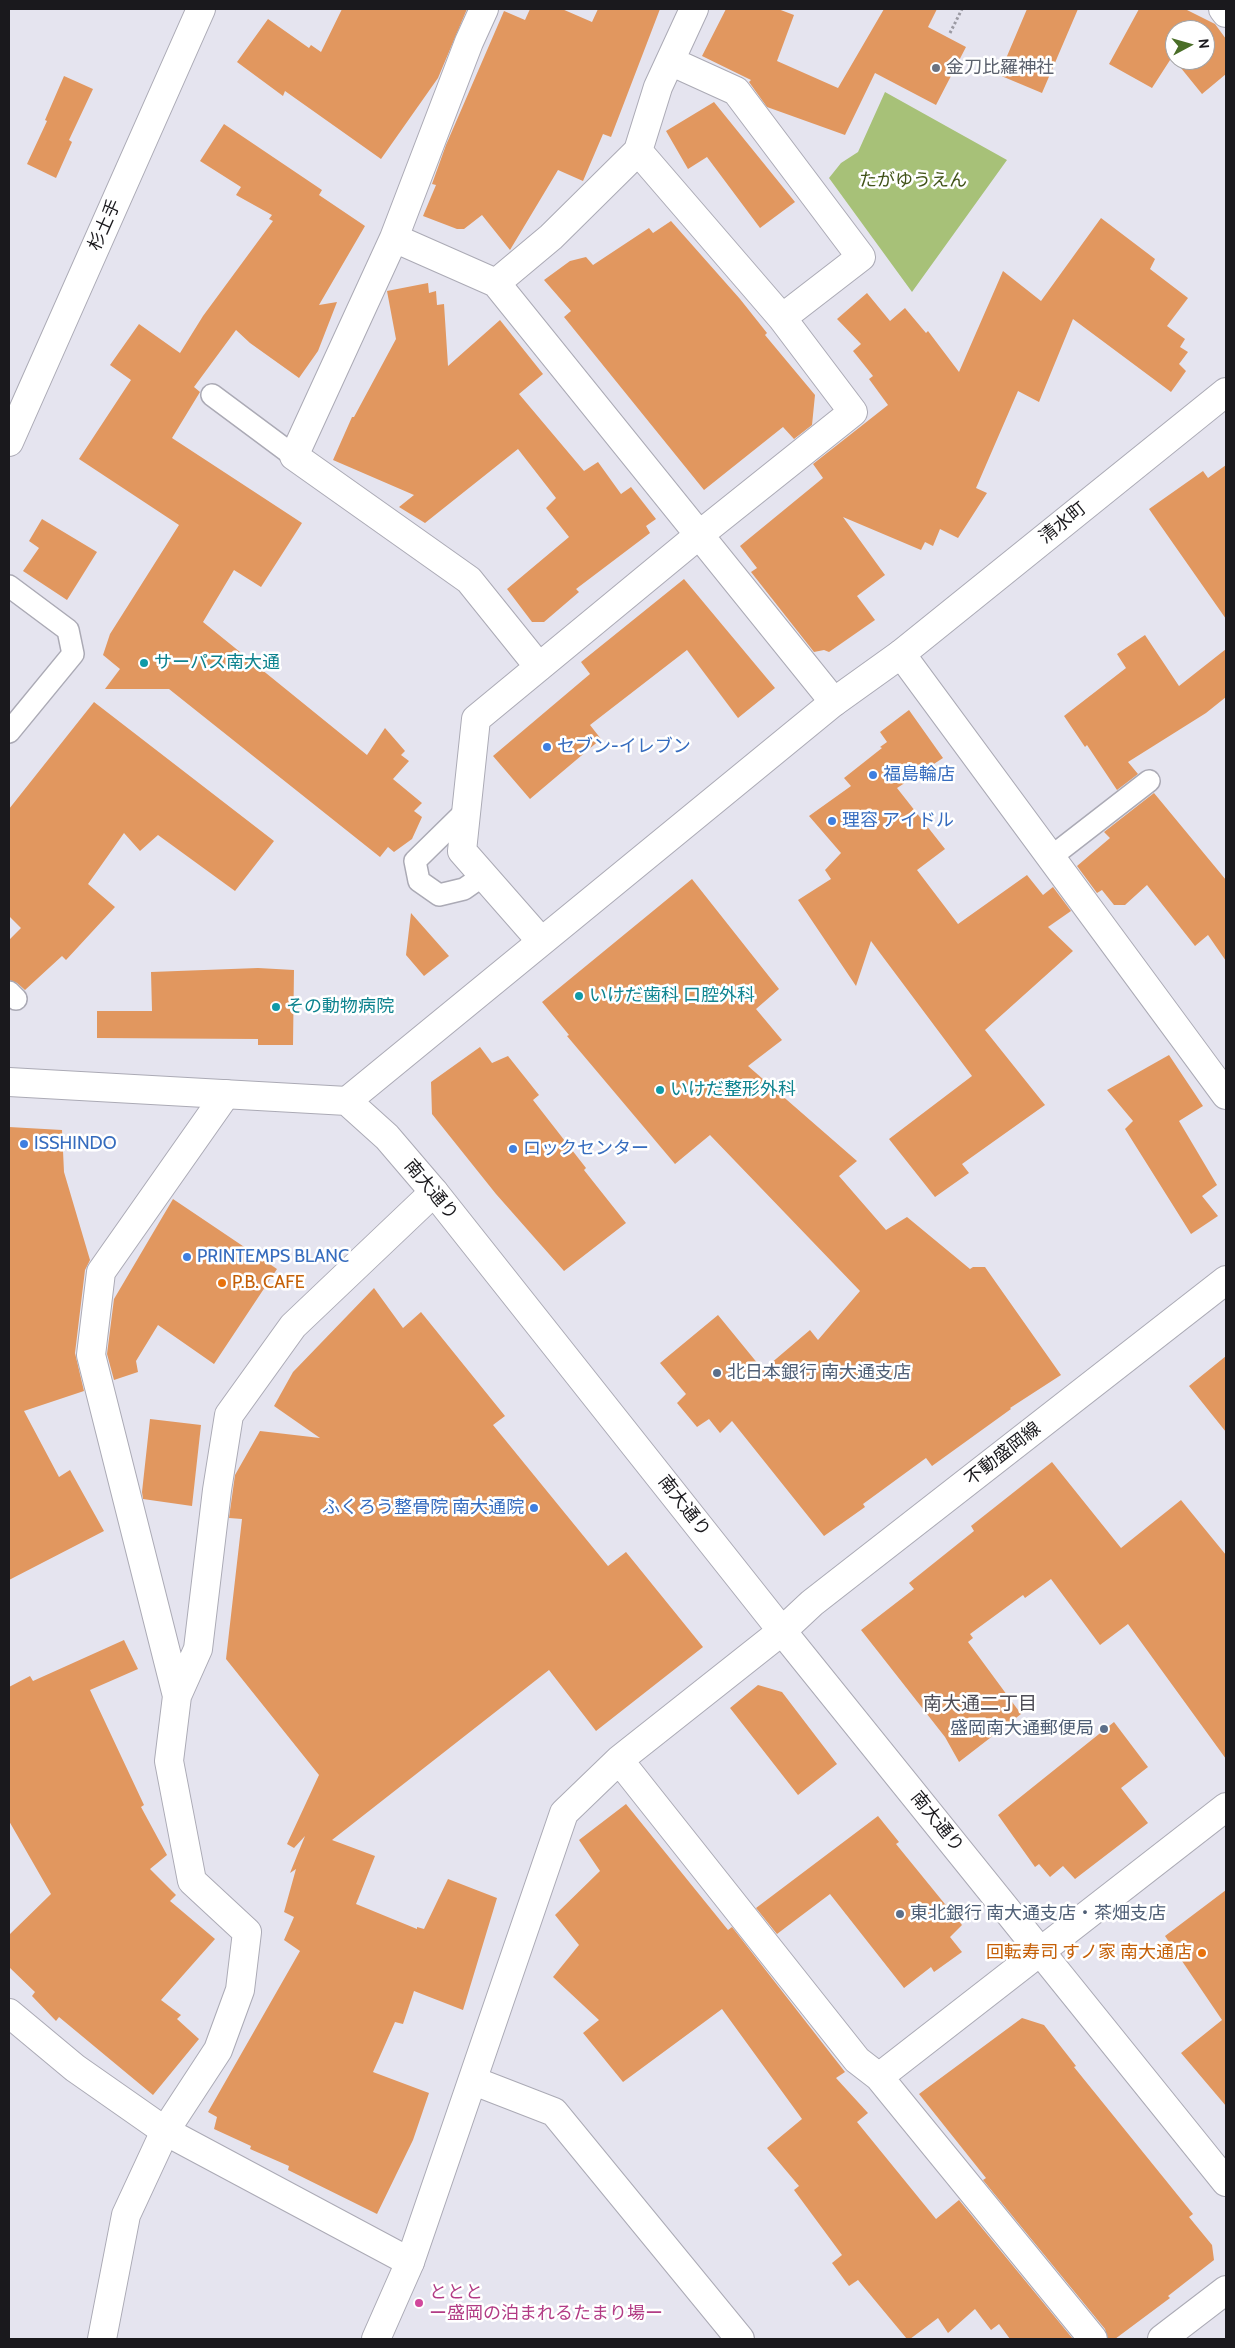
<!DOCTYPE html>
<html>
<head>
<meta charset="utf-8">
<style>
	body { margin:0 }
	#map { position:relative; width:1235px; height:2348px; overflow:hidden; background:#e5e4ef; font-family:Cabin,sans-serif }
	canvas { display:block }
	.frame { position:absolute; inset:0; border:10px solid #1a191d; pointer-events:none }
	.north { position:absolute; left:1165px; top:20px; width:50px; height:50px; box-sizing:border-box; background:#fff; border:1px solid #a3a3a5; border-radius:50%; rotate:84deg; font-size:14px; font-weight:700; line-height:20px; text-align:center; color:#1a191d }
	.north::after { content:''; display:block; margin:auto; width:18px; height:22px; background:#4a6e28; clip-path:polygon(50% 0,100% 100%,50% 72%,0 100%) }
</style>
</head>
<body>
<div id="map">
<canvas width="1235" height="2348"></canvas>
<div class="frame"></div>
<div class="north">N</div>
</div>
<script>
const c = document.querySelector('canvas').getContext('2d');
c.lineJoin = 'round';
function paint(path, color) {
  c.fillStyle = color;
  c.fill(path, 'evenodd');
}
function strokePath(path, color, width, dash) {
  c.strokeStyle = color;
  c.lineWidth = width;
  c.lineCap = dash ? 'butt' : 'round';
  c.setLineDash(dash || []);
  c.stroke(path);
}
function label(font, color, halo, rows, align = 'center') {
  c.font = font + ' Cabin,"Noto Sans JP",sans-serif';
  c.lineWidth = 5;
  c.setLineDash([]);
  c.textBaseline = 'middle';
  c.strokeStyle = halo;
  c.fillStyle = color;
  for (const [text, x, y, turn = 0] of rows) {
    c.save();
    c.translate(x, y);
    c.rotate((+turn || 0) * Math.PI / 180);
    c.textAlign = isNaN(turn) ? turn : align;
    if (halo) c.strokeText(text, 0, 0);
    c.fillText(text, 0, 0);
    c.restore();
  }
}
paint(new Path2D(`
	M885,92L1007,160L912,292L829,178L841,163L858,152Z`), '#a7c178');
paint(new Path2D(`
	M342,9H467L438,78L381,159L285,91L283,96L237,62L268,19L309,48L311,45L321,52Z
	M530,9H562L592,22L598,9H660L611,137L603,134L583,181L558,170L510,250L482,215L464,229H457L423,216L436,185L432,184L446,145L504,11L525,20Z
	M726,9H778L794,15L777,61L838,88L884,9H937L928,27L966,47L936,105L875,73L845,135L767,107L749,82L751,80L702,56Z
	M1027,9H1078L1042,93L999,75Z
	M1139,9H1185L1215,24L1226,39V74L1202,94L1172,57L1152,88L1109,64ZM1175,30H1205V60H1175Z
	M64,76L93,89L69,140L72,142L56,178L27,164L47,121L45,120Z
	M714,102L795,202L760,228L707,157L688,169L666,131Z
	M224,124L322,190L319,195L365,226L319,305L337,302L318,351L299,378L250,343L236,330L194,387L200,392L172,438L302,523L261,587L234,570L203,622L367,755L385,728L405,751L401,755L409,761L393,779L422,803L414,811L422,817L412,839L394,852L388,847L380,857L169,689H105L120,669L103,655L110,634L179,525L79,459L131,380L110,365L139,324L180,353L203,316L273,221L269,219L272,215L236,195L241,187L200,161Z
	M1101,218L1155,259L1150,269L1188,298L1167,326L1185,339L1180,347L1188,352L1179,364L1186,371L1171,392L1073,319L1039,402L1018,391L976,488L987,493L958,538L940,529L933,546L925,542L921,550L843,517L885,575L857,596L875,620L829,652L824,650L814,652L751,572L757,568L740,546L823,478L813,464L888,405L869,379L873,376L853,351L861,344L837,319L867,293L890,321L905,308L926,333L928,331L959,372L1003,271L1041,301Z
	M671,221L740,299L767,333L765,335L815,395L812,425L794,439L783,427L704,490L564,317L571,311L544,280L570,261L586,257L593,265L649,228L653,233Z
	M428,283L429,293L436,291L437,305L444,304L448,366L500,320L543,374L519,394L584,471L598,462L621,494L631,487L656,519L646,526L650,533L576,589L579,592L544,622H532L507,589L569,537L546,508L556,498L518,449L425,523L399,507L414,495L333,460L352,417H354L396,339L387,291Z
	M1226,465V619L1149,509L1203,471L1208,478Z
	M42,519L97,552L67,600L23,571L39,548L29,541Z
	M684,579L775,688L738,718L687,650L590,725L601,739L530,799L493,756L590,674L581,662Z
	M1145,635L1179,686L1226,649V697L1206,713L1128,762L1138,774L1117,790L1087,745L1085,747L1064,716L1126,668L1117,654Z
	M94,702L274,841L235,891L158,835L140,851L124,833L88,884L115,907L66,960L62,956L25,990L17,983L9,980V940L21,928L9,916V809Z
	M909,710L943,758L897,788L945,849L917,870L958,924L1027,875L1043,895L1053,887L1071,911L1048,927L1073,951L985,1030L1045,1105L962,1164L969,1173L935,1197L889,1139L972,1076L871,941L856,986L798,900L831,879L825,870L841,853L809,816L851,786L844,778L882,748L880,747L887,742L880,732Z
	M1154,793L1226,880V961L1208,935L1195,946L1147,885L1125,905H1114L1102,890L1097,893L1077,866L1110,838L1104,832Z
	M692,879L779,989L756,1009L782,1040L748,1066L857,1161L839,1176L886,1230L907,1217L970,1269L973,1267H985L1061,1375L1010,1408L1011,1409L932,1466L926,1458L863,1504L865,1507L824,1536L732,1421L720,1433L709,1419L697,1427L677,1403L686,1394L660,1363L718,1315L763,1370L810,1330L818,1340L860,1291L710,1135L675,1164L567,1036L569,1035L542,1002Z
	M411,913L449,956L424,976L406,955Z
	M258,968L294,970L293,1045H258V1039L97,1038V1011H152L151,972Z
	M480,1047L492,1063L508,1056L539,1095L533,1100L586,1168L584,1170L626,1223L564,1271L496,1194L432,1114L431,1082Z
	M1169,1055L1203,1106L1179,1121L1217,1185L1202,1196L1218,1216L1191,1234L1125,1129L1133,1121L1107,1090Z
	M9,1127L62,1130L64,1172L90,1260L85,1270L75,1353L84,1391L24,1411L59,1477L70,1470L104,1531L9,1580Z
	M173,1199L277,1269L214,1364L158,1325L136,1361L138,1372L114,1380L107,1354L114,1299Z
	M374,1288L403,1328L421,1312L505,1416L493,1425L608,1566L626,1552L703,1647L596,1731L549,1670L332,1840L375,1856L356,1904L417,1929V1927L424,1929L448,1879L497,1898L463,2010L414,1991L403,2024L395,2022L373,2072L429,2093L413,2140L377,2214L288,2170L289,2166L250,2149L251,2146L214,2129L217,2117L208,2112L300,1951L284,1940L294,1917L284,1912L296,1869L290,1873L305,1836L294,1848L287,1844L319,1775L226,1659L242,1519L229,1518L235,1475L260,1431L320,1438L274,1406L293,1372Z
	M1226,1356V1432L1189,1386Z
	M150,1419L201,1425L192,1506L143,1499L142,1492Z
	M1052,1462L1121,1548L1181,1500L1226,1555V1759L1128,1624L1100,1645L1051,1579L1025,1598L1023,1595L970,1634L973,1638L968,1642L1021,1714L959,1762L945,1737L861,1630L914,1589L909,1583L974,1531L971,1526Z
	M124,1640L138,1669L90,1690L144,1805L141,1807L167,1855L150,1869L176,1895L170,1901L215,1939L161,2000L181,2015L177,2019L199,2039L153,2095L59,2017L56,2021L32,1996L35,1992L9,1967V1935L51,1894L9,1821V1687L30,1676L33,1681Z
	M758,1685L782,1692L837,1764L798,1795L730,1708Z
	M1114,1722L1148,1767L1121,1788L1148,1823L1075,1879L1063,1866L1050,1877L1039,1864L1035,1867L998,1815Z
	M626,1804L728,1930L732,1927L845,2072L836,2078L868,2113L857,2122L936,2219L959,2200L1073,2339H1010L999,2324L991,2330L975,2309L948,2333L938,2318L910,2339H907L858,2280L849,2286L832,2263L842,2255L794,2190L799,2186L767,2148L802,2119L722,2009L623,2082L583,2033L599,2020L553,1977L579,1945L555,1915L600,1871L579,1840Z
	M878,1816L899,1842L896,1844L962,1925L950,1937L962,1952L934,1972L931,1967L904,1988L830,1894L777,1934L756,1908Z
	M1226,1890V2106L1181,2053L1222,2020L1165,1936Z
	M1022,2018L1044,2025L1076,2066L1074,2067L1193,2214L1189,2217L1212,2245L1214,2260L1168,2296L1170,2298L1115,2339H1108L1105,2329L983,2180L986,2178L919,2094Z`), '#e1975f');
const service = new Path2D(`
	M212,395L294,456
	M9,586L68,630L73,654L9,732
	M466,811L415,861L419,881L439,895L464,889L484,875
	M1051,857L1149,781
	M9,992L16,999`);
const minor = new Path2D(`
	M484,9L469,42L394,238L496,283
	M694,9L658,87L638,151L551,237L496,283L834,702
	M1223,9L1226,13
	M638,151L782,318
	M394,238L294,456L469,580L539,667
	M1226,392L901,654L1226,1095
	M541,941L462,851L476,719L699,535L853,412L782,318L861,257L736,91L670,61
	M177,1696L91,1355L101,1272L226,1094
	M619,1760L857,2060L879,2077L1093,2339
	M879,2077L1226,1807
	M474,2081L554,2112L740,2339
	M102,2339L126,2215L165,2131L218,2050L240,1990L247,1932L192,1881L169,1761L177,1696L198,1649L217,1490L229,1415L293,1326L434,1192
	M376,2339L410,2262L564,1813L619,1760L782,1631
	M1162,2339L1226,2290`);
const tertiary = new Path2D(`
	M9,442L201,9
	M347,1101L834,702L901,654
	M782,1631L1226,2182
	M9,2013L75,2068L165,2131L410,2262`);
const secondary = new Path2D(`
	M9,1082L347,1101L387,1137L434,1192L782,1631L812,1603L1226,1280`);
strokePath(service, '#abaab5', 24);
strokePath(minor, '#abaab5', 30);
strokePath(tertiary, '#abaab5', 30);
strokePath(secondary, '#abaab5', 30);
strokePath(new Path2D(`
	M950,33L962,9`), '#9b9aa3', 3, [2.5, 2.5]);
strokePath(service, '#fff', 21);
strokePath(minor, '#fff', 28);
strokePath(tertiary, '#fff', 28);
strokePath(secondary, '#fff', 28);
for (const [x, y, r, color] of [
	[936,68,5,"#6b7280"],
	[144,663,5,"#0f9aa8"],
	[547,747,5,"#3f7fe0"],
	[873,775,5,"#3f7fe0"],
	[832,821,5,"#3f7fe0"],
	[579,996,5,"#0f9aa8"],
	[276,1007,5,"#0f9aa8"],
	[660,1090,5,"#0f9aa8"],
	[24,1144,5,"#3f7fe0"],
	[513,1149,5,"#3f7fe0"],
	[187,1257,5,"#3f7fe0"],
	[222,1283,5,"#e8710a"],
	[717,1373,5,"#5c6f8a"],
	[534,1508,5,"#3f7fe0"],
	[1104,1729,5,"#5c6f8a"],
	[900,1914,5,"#5c6f8a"],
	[1202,1953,5,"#e8710a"],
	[419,2303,5,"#d1479c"]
]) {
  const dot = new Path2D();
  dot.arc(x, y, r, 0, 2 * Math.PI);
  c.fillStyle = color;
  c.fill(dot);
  strokePath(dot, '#fff', 2);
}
label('18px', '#5b616d', '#fff', [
	["金刀比羅神社",946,68]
], 'left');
label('18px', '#415318', '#fff', [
	["たがゆうえん",913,181]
]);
label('18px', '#1a191d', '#fff', [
	["杉土手",105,225,-66],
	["清水町",1063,523,-39],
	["南大通り",431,1190,50],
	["不動盛岡線",1003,1454,-38],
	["南大通り",684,1506,52],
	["南大通り",937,1822,51]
]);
label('18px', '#0d838f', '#fff', [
	["サーパス南大通",154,663],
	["いけだ歯科 口腔外科",589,996],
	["その動物病院",286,1007],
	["いけだ整形外科",670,1090]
], 'left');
label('18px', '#366cbe', '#fff', [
	["セブン-イレブン",557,747],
	["福島輪店",883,775],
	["理容 アイドル",842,821],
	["ISSHINDO",34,1144],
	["ロックセンター",523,1149],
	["PRINTEMPS BLANC",197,1257],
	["ふくろう整骨院 南大通院",524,1508,"right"]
], 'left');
label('18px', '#c56008', '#fff', [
	["P.B. CAFE",232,1283],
	["回転寿司 すノ家 南大通店",1192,1953,"right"]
], 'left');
label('18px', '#4e5e75', '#fff', [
	["北日本銀行 南大通支店",727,1373],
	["盛岡南大通郵便局",1094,1729,"right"],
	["東北銀行 南大通支店・茶畑支店",910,1914]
], 'left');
label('18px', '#b23c85', '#fff', [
	["ととと",429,2293],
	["ー盛岡の泊まれるたまり場ー",429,2314]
], 'left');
label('19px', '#4e4d56', '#fff', [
	["南大通二丁目",980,1704]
]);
</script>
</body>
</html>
